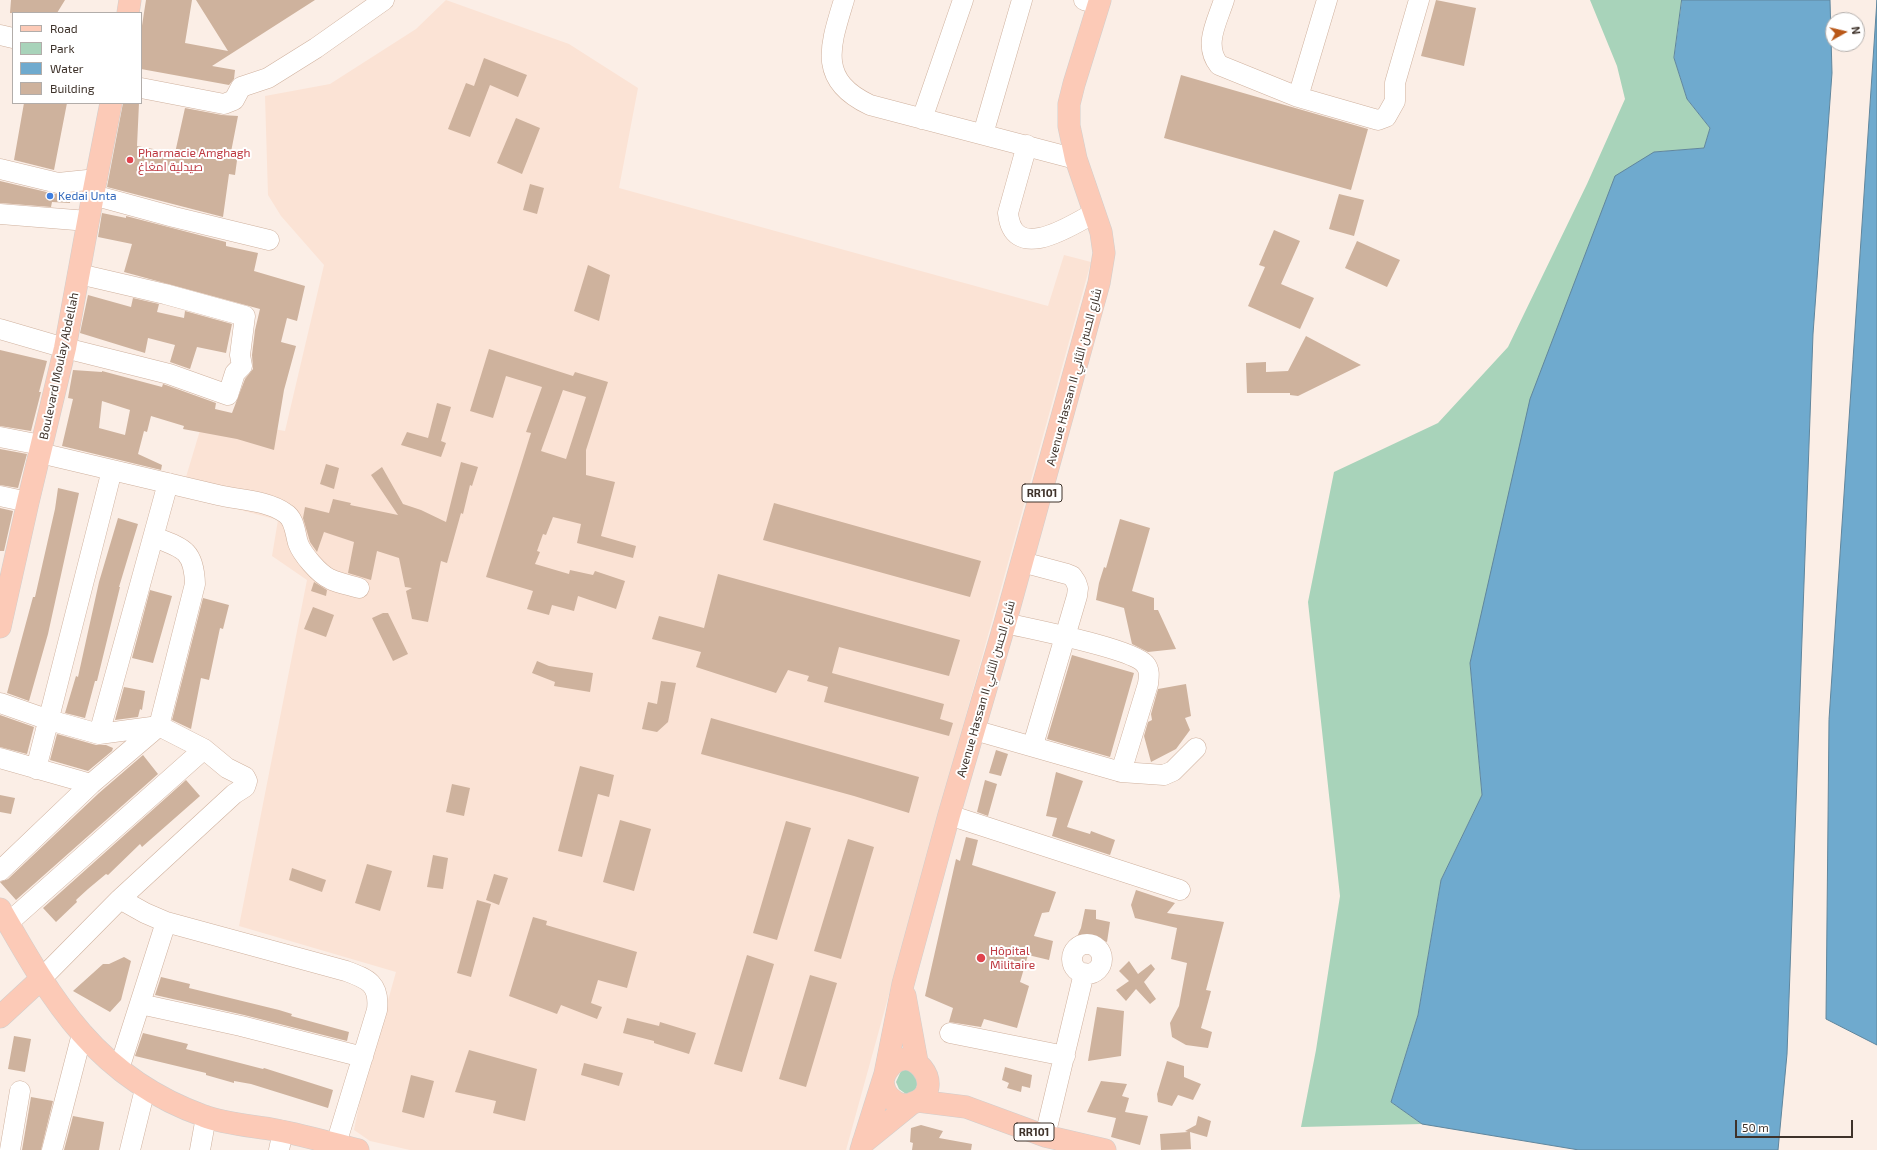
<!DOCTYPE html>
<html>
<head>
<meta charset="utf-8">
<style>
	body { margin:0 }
	#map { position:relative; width:1877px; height:1150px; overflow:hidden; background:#fbeee6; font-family:"Exo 2",sans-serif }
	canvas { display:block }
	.legend { position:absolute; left:12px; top:12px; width:130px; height:92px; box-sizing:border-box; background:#fff; border:1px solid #b2adaa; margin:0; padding:5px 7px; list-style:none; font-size:12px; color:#3e322a }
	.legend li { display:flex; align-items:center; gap:8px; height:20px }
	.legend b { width:20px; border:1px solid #b2adaa }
	.north { position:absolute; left:1825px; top:12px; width:40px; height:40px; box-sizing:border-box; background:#fff; border:1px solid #b2adaa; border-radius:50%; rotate:82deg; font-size:11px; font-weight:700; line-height:16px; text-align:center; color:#3e322a }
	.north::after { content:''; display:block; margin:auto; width:14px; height:18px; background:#b95818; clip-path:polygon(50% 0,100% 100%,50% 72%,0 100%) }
	.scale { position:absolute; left:1735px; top:1120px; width:118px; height:18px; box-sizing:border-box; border:2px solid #3e322a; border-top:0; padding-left:5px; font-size:12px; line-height:14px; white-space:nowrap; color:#3e322a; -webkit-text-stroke:3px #fff; paint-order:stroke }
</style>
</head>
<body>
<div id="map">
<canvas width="1877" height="1150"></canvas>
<ul class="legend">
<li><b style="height:5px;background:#fccab7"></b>Road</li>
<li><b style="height:11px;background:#a8d3ba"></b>Park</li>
<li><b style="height:11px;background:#6faace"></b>Water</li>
<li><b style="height:11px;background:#ceb29d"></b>Building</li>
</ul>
<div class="north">N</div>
<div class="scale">50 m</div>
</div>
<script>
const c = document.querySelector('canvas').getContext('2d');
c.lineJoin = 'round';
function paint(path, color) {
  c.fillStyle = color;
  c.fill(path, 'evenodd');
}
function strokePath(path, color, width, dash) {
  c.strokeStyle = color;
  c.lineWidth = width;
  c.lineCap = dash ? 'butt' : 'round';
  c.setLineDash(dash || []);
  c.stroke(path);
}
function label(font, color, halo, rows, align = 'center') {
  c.font = font + ' "Exo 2",Cairo,sans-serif';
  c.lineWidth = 4;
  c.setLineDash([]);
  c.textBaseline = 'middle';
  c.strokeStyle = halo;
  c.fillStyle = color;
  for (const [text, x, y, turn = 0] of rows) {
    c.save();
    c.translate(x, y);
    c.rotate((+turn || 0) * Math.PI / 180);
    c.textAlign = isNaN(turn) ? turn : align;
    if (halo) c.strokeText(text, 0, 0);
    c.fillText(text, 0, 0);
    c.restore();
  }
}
paint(new Path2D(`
	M446,0L569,44L638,88L619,188L1048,306L1064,255L1091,262L846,1150H410L370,1141L354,1130L360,1101L396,972L239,926L307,580L272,556L278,520L203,500L207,482L186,477L204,417L285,431L324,265L281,216L268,195L265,96L330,84L416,29Z`), '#fbe3d5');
paint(new Path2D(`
	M1590,0H1682L1674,58L1687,99L1710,128L1704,148L1654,152L1470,663L1482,795L1441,880L1418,1015L1391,1102L1422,1124L1301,1127L1316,1050L1340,896L1308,602L1334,472L1438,423L1508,347L1587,184L1625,99L1617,66Z
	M909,1069L920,1078L914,1093L906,1094L899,1089L896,1082L901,1071Z`), '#a8d3ba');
const water = new Path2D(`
	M1682,0H1830L1832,73L1813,334L1787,1054L1778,1150H1579L1422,1124L1391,1102L1418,1015L1441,880L1482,795L1470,663L1530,399L1615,176L1654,152L1704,148L1710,128L1687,99L1674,58Z
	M1877,0V1045L1826,1019L1829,720Z`);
paint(water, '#6faace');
strokePath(water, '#60869d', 1);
paint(new Path2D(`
	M11,0H65L57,13H10Z
	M146,0H192L185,43L228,51L196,0H315L212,66L235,70L234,79L229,85L141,69V32Z
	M1436,0L1476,8L1464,66L1421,56Z
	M484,58L527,75L518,97L490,85L470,137L448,129L466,83L474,86Z
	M1181,75L1368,129L1351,190L1164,138Z
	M24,103H67L54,170L14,160Z
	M123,103H139L137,146L175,153L185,108L222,115L238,116L231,152L238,153L235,175L229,174L223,217L107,187Z
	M516,118L540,128L522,174L497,163Z
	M0,181L55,194L71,193L70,203L52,202L51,207L0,203Z
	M530,184L544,188L537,214L523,210Z
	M1339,194L1364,200L1354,236L1329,229Z
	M102,213L126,218V216L226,242V246L258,253L254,271L305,286L297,321L287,318L281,342L296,346L284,390L274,450L237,439L183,429L184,426L151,416L147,432L144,431L138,454L162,465L161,470L62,446L73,399L68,398L73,370L102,372V371L162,387L163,384L166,385L216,403L215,409L232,413L245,379L253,369L252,355L255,330L260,309L124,272L132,244L98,237ZM102,401L130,410L125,435L99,428Z
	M1274,230L1300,241L1281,284L1314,298L1300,329L1248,306L1265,267L1259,265Z
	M1357,241L1400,260L1387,287L1345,268Z
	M588,265L610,275L599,321L574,311Z
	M88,295L131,307L133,298L159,304L157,312L184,318L185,311L232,324L226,353L197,347L190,369L170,362L175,345L148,338L145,353L80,333Z
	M1306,336L1361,365L1298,396L1290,395V393H1247L1246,363L1266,362V372L1288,371Z
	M489,349L573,376L575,372L608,382L586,450V475L615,482L601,536L636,546L633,558L577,543L581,524L553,517L546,535L543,534L537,551L540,552L535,564L569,574L570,570L593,575L595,571L625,581L616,609L578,596L574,611L552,605L549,615L527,609L533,591L486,577L531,433L526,432L542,387L506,376L493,418L470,411ZM563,390L586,397L566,459L541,451Z
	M0,350L47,361L39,392H41L31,431L0,426Z
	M437,403L451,407L441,441L446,443L441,457L401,445L407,432L428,438Z
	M0,449L27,454L18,488L0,485Z
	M461,462L478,467L472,486L470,485L463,514L461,513L447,563L441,561L428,622L412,619L406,591L412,588L405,587L399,558L377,551L371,580L348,573L354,542L324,532L317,552L310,542L303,518L305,507L329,513L333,499L351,503L350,505L398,515L371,475L382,467L403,504L421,510L446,522Z
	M326,464L339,468L334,489L320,484Z
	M58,488L79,493L48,634L29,701L7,693L33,597H35L55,509Z
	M774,503L981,561L970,597L763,540Z
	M0,508L13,511L4,551H0Z
	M118,518L138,524L119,587H120L97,681H95L85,718L65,713L76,676L78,677L99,582Z
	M1120,519L1150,528L1132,591L1154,598V610H1158L1176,649L1148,652L1132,644L1124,608L1096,600L1099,583L1104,567L1106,568Z
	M718,574L960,640L949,676L839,647L832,673L944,704L940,719L953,723L949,736L824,702L828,687L807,681L809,676L788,670L776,693L696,667L701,652L652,639L659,616L704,628Z
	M314,582L327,590L326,596L311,591Z
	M150,590L172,596L153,663L132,658Z
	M203,598L229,605L223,629L220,628L209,680L201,678L191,729L172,720Z
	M313,607L334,615L326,637L304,629Z
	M383,613H388L408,654L393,661L372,618Z
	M1072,655L1134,673L1110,757L1047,739Z
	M537,661L549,666L593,673L590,692L554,686L555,682L532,673Z
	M661,681L676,683L668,722L657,732L642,729L648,702L657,704Z
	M1186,684L1191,716L1185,718L1190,730L1176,749L1151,762L1144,736L1148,722L1152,720L1151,714L1158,689Z
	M124,687L145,691L142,710L140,709L138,717L115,720Z
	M0,715L34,727L27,754L0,747Z
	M711,718L919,777L909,813L854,796L701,754Z
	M57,734L96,745H106L113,748L112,751L88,771L50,760Z
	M996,750L1008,754L1001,776L989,773Z
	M143,755L158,774L16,900L0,882L8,879L99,793Z
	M580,766L614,775L609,797L598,794L582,857L558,851Z
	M1056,772L1083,781L1067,827L1090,834L1091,831L1115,840L1110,855L1052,836L1057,818L1046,816Z
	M186,780L200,796L142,847L140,844L108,875L106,874L88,889L76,900L77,902L56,922L43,908Z
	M985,780L997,784L988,816L977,812Z
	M452,784L470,788L464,816L446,812Z
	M0,795L15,798L11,814L0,812Z
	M620,820L651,829L634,891L603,882Z
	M786,821L811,828L777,940L753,933Z
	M966,837L978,840L972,865L1056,892L1049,912L1042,913L1034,936L1053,941L1049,960L1028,955L1020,982L1029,986L1017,1028L984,1019L981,1027L949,1022L953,1008L925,996L956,859L960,861Z
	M848,839L874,847L841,959L814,951Z
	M433,855L448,858L443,889L427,887Z
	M367,864L392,871L380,911L355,903Z
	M292,868L326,880L322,892L289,880Z
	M494,874L508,878L499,905L486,900Z
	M1136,890L1175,903L1167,913L1224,922L1206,990L1211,991L1201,1028L1212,1032L1208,1048L1186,1045L1172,1037L1170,1023L1179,1006L1187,963L1171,959L1177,928L1135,918L1131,905Z
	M477,900L491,904L471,977L457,973Z
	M1085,909L1096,910V919L1110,922L1107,942L1093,937L1088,941L1076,939L1081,928Z
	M533,917L547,921L546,925L637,952L627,988L598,980L591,1003L602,1007L597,1019L561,1005L557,1014L509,996Z
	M747,955L774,964L742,1072L714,1064Z
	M124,957L131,961L121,1000L110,1012L73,991L103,964H109Z
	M1129,961L1138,974L1151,964L1155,969L1144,982L1156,999L1150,1004L1136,989L1126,1001L1116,990L1129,981L1119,971Z
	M810,975L837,983L806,1087L779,1079Z
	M161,977L190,984L189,988L279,1010L292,1014L291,1016L349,1032L347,1041L244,1015L155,995Z
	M1097,1007L1124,1011L1121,1056L1088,1061Z
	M627,1018L659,1026L660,1022L696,1033L689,1054L654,1043V1041L623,1033Z
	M143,1033L188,1044L186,1049L263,1069L264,1068L333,1090L328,1108L251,1084L234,1081V1083L206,1075V1073L135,1056Z
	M14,1036L31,1039L25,1072L8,1069Z
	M469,1050L537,1069L525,1121L493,1113L496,1101L455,1092Z
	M1167,1061L1184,1066V1077L1201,1084L1193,1100L1178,1095L1172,1106L1158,1102L1157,1094Z
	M584,1063L623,1073L619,1086L581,1075Z
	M1005,1067L1032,1075L1030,1088L1022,1086L1021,1092L1007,1088L1009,1083L1002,1080Z
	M411,1075L434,1081L424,1118L402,1112Z
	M1101,1081L1127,1084L1122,1096L1129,1098L1125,1112L1148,1116L1140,1145L1111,1137L1116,1118L1087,1112Z
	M31,1097L53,1101L41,1150H22Z
	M73,1116L104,1122L99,1150H64Z
	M1198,1116L1211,1121L1207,1137L1190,1132L1191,1149L1161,1150L1160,1134L1188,1132L1185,1131L1196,1125Z
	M921,1125L943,1131L939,1138L972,1144L971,1150H912L913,1143L910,1142L911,1128Z`), '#ceb29d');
const minor = new Path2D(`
	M844,0C830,46 817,80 870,105L1076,159
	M1084,0L1099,4
	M1224,0C1217,22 1203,45 1219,65L1298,97L1378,120L1386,117L1395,101V83L1419,0
	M0,35L13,38
	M141,88L224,104L234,100L241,87L268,78L316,48L384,0
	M1298,97L1327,0
	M922,119L963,0
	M983,134L1022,0
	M1027,145L1008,213C1013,264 1071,226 1094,213
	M0,169L58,183L97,179
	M93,195L174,217L269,240
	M0,214L88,221
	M0,329L65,348L169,374L228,395L235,373L242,366L240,355L245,316L165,294L79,274
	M0,437L41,445
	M40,453C99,467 159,481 218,495C239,500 267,500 285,513C295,519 295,533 298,543C302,554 319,574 330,579C338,583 349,585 359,588
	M0,496L28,502
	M1022,562L1067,574L1072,576L1076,582L1078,588L1077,596L1033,745
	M0,703L49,720L99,734L159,726L204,749L227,768L245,777L247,781L245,787L234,794L120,899L41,979
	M974,730L1121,772L1148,684C1149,676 1150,670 1145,664C1131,648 1030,629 1005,623
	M99,734L168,483
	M0,758L91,784
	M36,769L112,470
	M1121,772L1164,775L1173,771L1196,748
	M949,815L1180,890
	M0,871L91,784L159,726L195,584C194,550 183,548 154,537
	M120,899L145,913L166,922L346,971C368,979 380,984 377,1010L336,1144
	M8,923L204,749
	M1072 959a15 15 0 1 1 30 0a15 15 0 1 1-30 0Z
	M140,1004L241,1026L363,1057
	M950,1033L1065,1056
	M119,1069L166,922
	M1045,1136L1084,973
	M10,1150L20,1091
	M52,1150L82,1034
	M130,1150L145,1089
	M200,1150L206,1117
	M279,1150L283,1131`);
const major = new Path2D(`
	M128,13L130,0
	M0,627L28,502L65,348L93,195L111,103
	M0,909C53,1002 97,1078 204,1116C224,1124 254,1126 276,1130C303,1135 331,1143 358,1150
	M905,996L917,1062
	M0,1017L41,979
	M885,1074L903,984L949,815L1005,623L1099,283L1104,253L1101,232L1076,159L1069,126V104L1074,84L1100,0
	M918,1101L966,1107L1045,1136L1105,1150
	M863,1143L911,1104
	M861,1150L885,1074C908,1032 951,1090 913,1103C907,1106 898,1105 893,1100C886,1095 884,1090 883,1082`);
strokePath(minor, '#cfb19e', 21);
strokePath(major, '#d1cecc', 23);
strokePath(minor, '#fff', 20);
strokePath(major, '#fccab7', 22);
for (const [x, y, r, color] of [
	[130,160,4,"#e0444e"],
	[50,196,4,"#3f7fe0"],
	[981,958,5,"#e0444e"]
]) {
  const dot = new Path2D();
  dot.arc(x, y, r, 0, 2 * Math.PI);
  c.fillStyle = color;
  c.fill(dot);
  strokePath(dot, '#fff', 1.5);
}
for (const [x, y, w] of [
	[1042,493,40],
	[1034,1132,40]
]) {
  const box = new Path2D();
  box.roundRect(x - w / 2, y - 9, w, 18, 3);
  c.fillStyle = '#fff';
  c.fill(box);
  strokePath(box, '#3e322a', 1);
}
label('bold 11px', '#3e322a', null, [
	["RR101",1042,493],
	["RR101",1034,1132]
]);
label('12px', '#be3a42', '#fff', [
	["Pharmacie Amghagh",138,153],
	["صيدلية امغاغ",138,167],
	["Hôpital",990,951],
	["Militaire",990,965]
], 'left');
label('12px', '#366cbe', '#fff', [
	["Kedai Unta",58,196]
], 'left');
label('12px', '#3e322a', '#fff', [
	["Boulevard Moulay Abdellah",59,366,-78],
	["Avenue Hassan II شارع الحسن الثاني",1074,377,-75],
	["Avenue Hassan II شارع الحسن الثاني",986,689,-74]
]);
</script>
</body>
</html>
